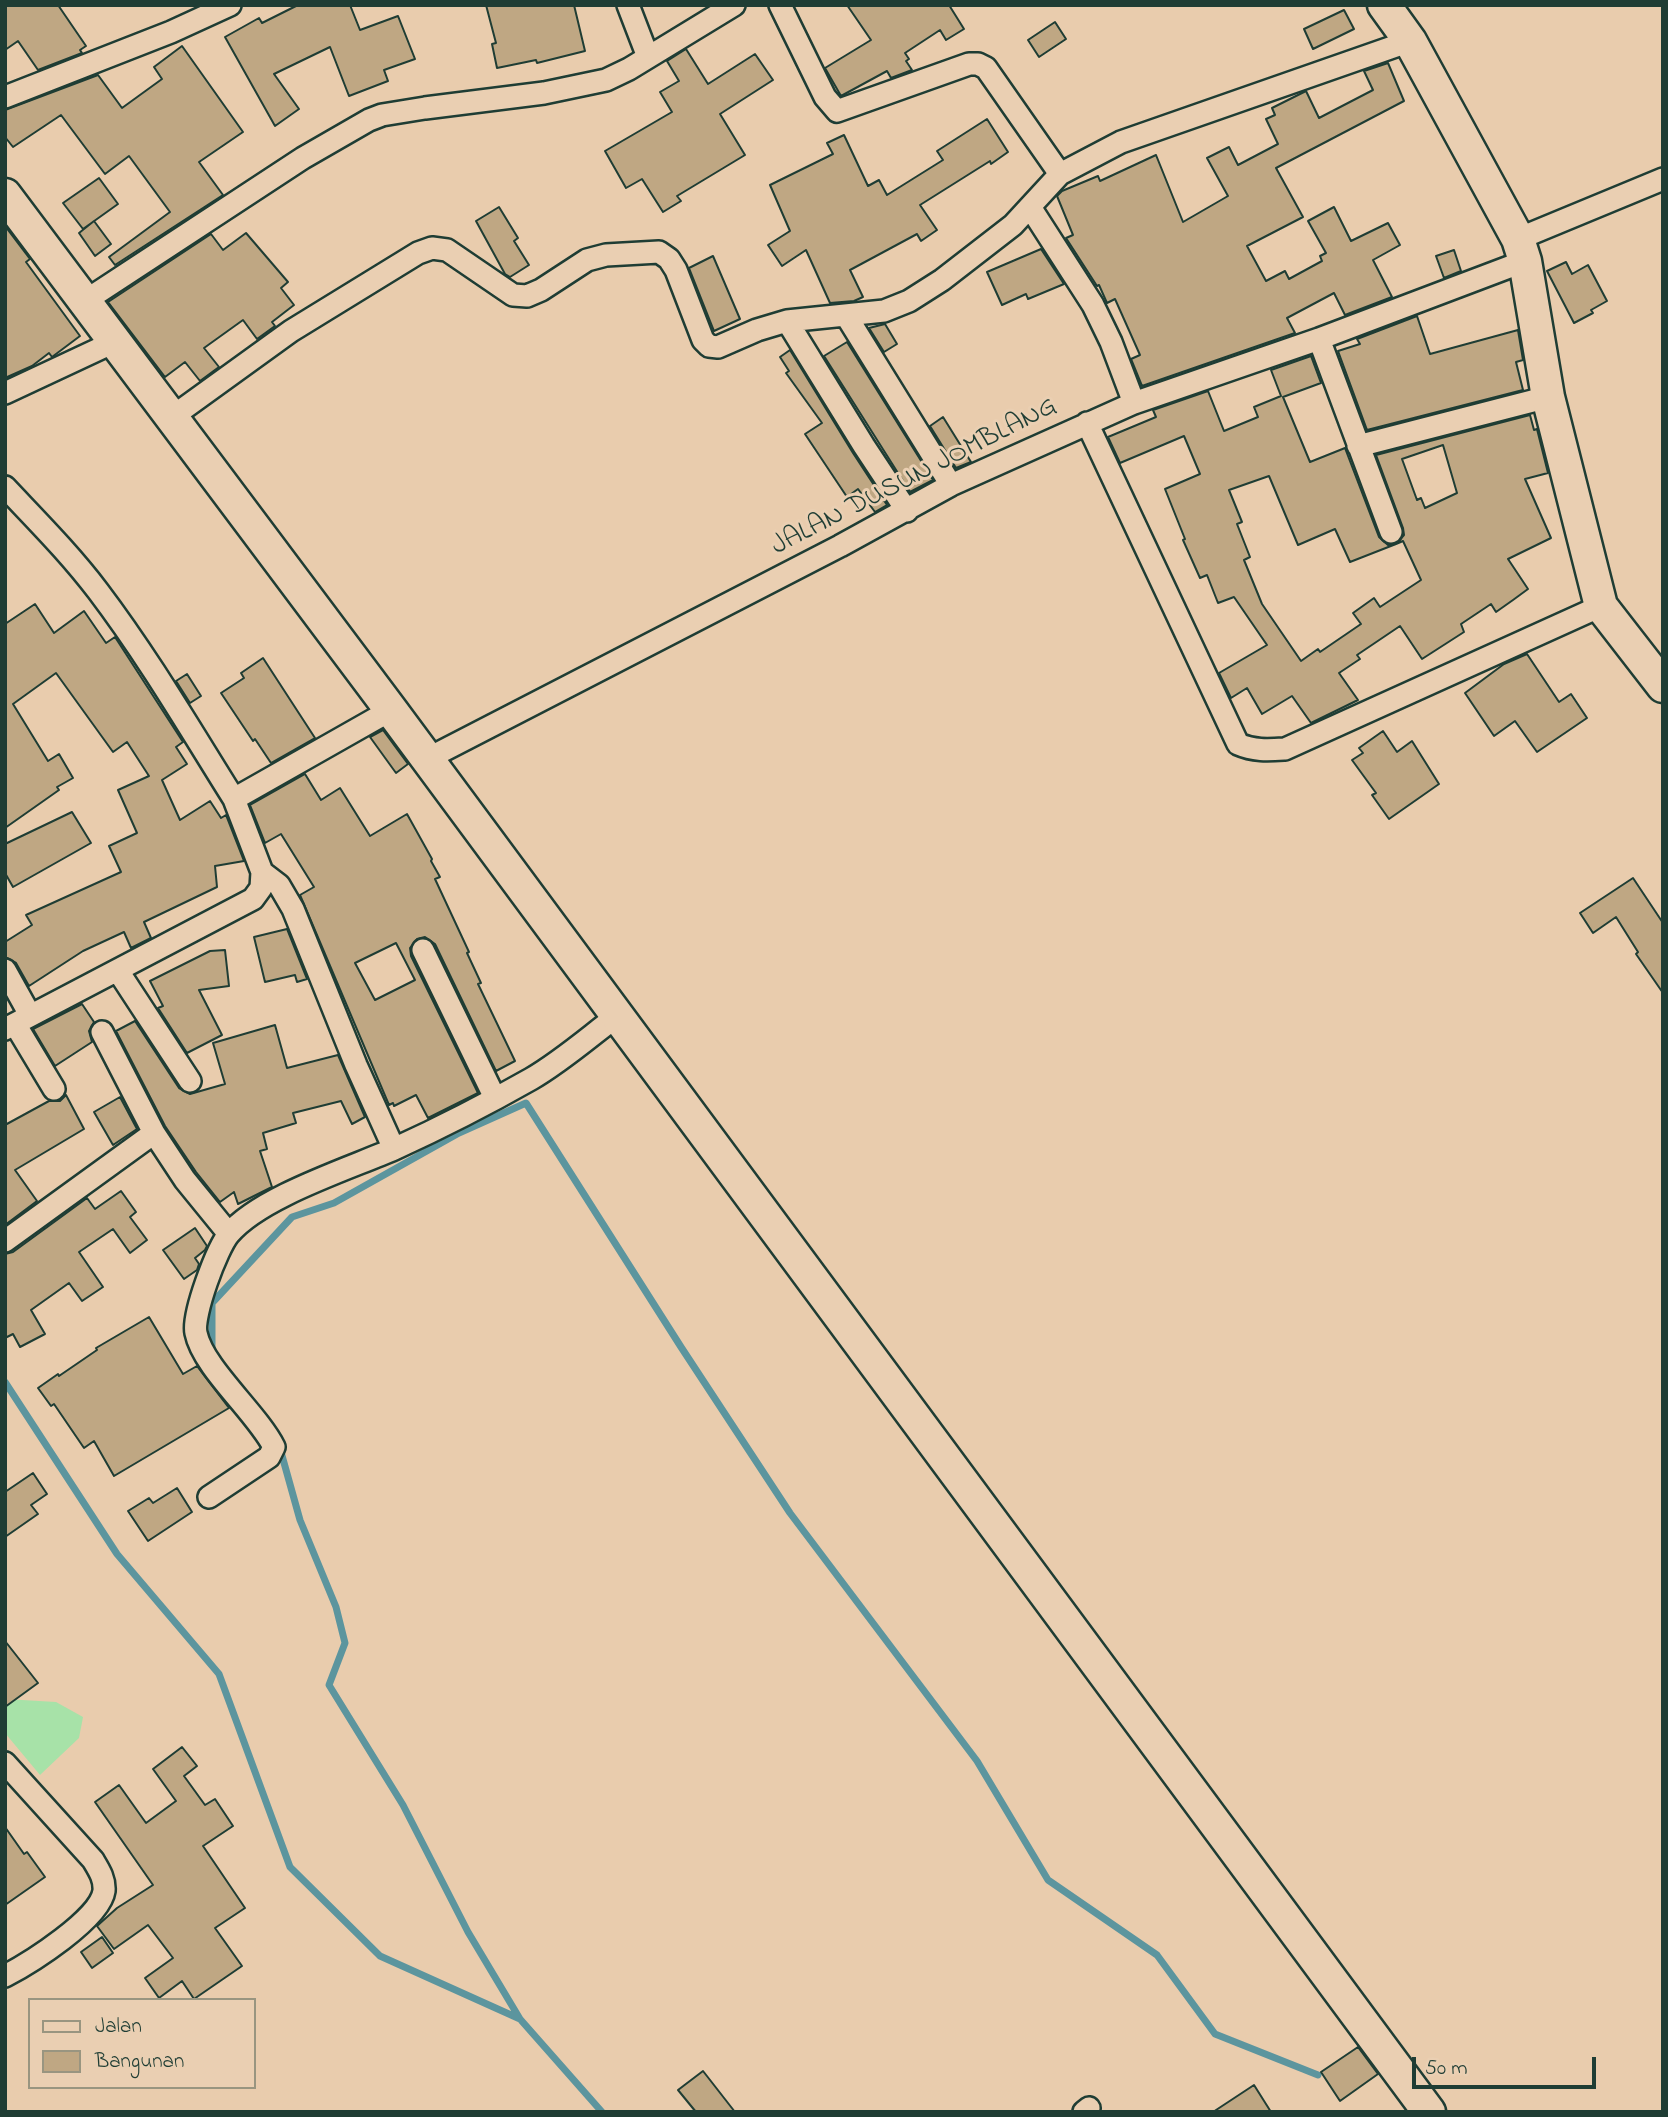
<!DOCTYPE html>
<html>
<head>
<meta charset="utf-8">
<style>
	body { margin:0 }
	#map { position:relative; width:1668px; height:2117px; overflow:hidden; background:#e9ccad; font-family:"Indie Flower",sans-serif }
	canvas { display:block }
	.frame { position:absolute; inset:0; border:7px solid #1f3d34; pointer-events:none }
	.legend { position:absolute; left:28px; top:1998px; width:228px; height:91px; box-sizing:border-box; background:#eacfb2; border:2px solid #999580; margin:0; padding:9px 12px; list-style:none; font-size:21px; color:#1f3d34 }
	.legend li { display:flex; align-items:center; gap:14px; height:35px }
	.legend b { width:35px; border:2px solid #999580 }
	.scale { position:absolute; left:1412px; top:2057px; width:184px; height:32px; box-sizing:border-box; border:4px solid #1f3d34; border-top:0; padding-left:9px; font-size:21px; line-height:24px; white-space:nowrap; color:#1f3d34; -webkit-text-stroke:5px #eacfb2; paint-order:stroke }
</style>
</head>
<body>
<div id="map">
<canvas width="1668" height="2117"></canvas>
<div class="frame"></div>
<ul class="legend">
<li><b style="height:9px;background:#eacfb2"></b>Jalan</li>
<li><b style="height:19px;background:#bfa783"></b>Bangunan</li>
</ul>
<div class="scale">50 m</div>
</div>
<script>
const c = document.querySelector('canvas').getContext('2d');
c.lineJoin = 'round';
function paint(path, color) {
  c.fillStyle = color;
  c.fill(path, 'evenodd');
}
function strokePath(path, color, width, dash) {
  c.strokeStyle = color;
  c.lineWidth = width;
  c.lineCap = dash ? 'butt' : 'round';
  c.setLineDash(dash || []);
  c.stroke(path);
}
function label(font, color, halo, rows, align = 'center') {
  c.font = font + ' "Indie Flower",sans-serif';
  c.lineWidth = 6;
  c.setLineDash([]);
  c.textBaseline = 'middle';
  c.strokeStyle = halo;
  c.fillStyle = color;
  for (const [text, x, y, turn = 0] of rows) {
    c.save();
    c.translate(x, y);
    c.rotate((+turn || 0) * Math.PI / 180);
    c.textAlign = isNaN(turn) ? turn : align;
    if (halo) c.strokeText(text, 0, 0);
    c.fillText(text, 0, 0);
    c.restore();
  }
}
paint(new Path2D(`
	M5,1699L56,1702L83,1717L79,1738L40,1775L5,1733Z`), '#a7e2a8');
strokePath(new Path2D(`
	M212,1354V1303L292,1217L334,1203L459,1133L526,1103L681,1347L790,1513L977,1761L1048,1880L1157,1955L1215,2034L1318,2075
	M5,1382L117,1554L219,1674L290,1867L380,1956L520,2019L602,2112
	M278,1446L281,1452L300,1520L336,1607L345,1643L329,1685L403,1805L468,1932L520,2019`), '#5c959e', 7);
const building = new Path2D(`
	M5,5H58L86,46L80,50L82,53L38,70L18,41L5,50Z
	M298,5H350L360,30L398,16L415,59L384,70L388,81L349,96L330,47L274,74L299,109L275,126L225,37L259,18L262,23Z
	M486,5H574L585,51L537,63L536,60L497,68L492,44L496,43Z
	M847,5H949L964,29L946,40L940,30L905,53L909,59L906,61L912,70L891,78L887,71L841,96L825,68L871,40Z
	M1344,10L1354,29L1313,49L1304,29Z
	M1055,22L1066,39L1039,57L1028,40Z
	M182,46L243,132L199,162L223,195L115,265L109,257L170,212L129,156L105,174L61,115L13,147L5,137V110L98,75L122,108L162,79L154,67Z
	M686,49L708,84L755,54L773,80L720,114L745,155L677,196L681,201L663,212L642,179L626,188L605,151L672,112L660,92L679,81L667,61Z
	M1388,63L1404,101L1276,168L1303,217L1247,246L1266,281L1285,271L1289,279L1322,261L1320,256L1326,253L1308,221L1334,207L1351,241L1388,223L1400,245L1373,260L1392,297L1345,315L1334,293L1287,318L1295,333L1142,386L1131,359L1140,355L1115,299L1107,303L1099,285L1097,286L1066,238L1073,235L1057,196L1062,191L1098,176L1100,181L1156,155L1183,222L1228,196L1207,158L1229,147L1238,165L1278,144L1266,119L1275,115L1272,108L1306,91L1319,118L1373,90L1364,71Z
	M987,119L1008,152L991,164L990,161L920,205L937,230L921,241L917,234L850,270L863,297L854,301L830,303L806,250L782,266L768,245L790,231L770,185L833,154L827,143L844,135L868,186L879,180L887,195L943,160L937,151Z
	M99,178L118,204L83,229L63,203Z
	M499,207L518,238L514,241L529,265L510,277L505,274L476,221Z
	M94,221L111,244L95,256L79,233Z
	M5,226L30,259L26,262L80,336L52,357L49,353L32,366L5,378Z
	M246,233L288,282L281,288L294,305L272,322L275,326L257,339L243,320L204,348L219,367L200,381L185,362L165,377L108,302L211,234L223,250Z
	M1041,249L1064,284L1028,299L1026,294L1002,305L987,272Z
	M1454,250L1461,271L1444,278L1436,256Z
	M713,256L740,319L714,331L689,268Z
	M1566,262L1572,274L1588,265L1607,301L1591,310L1593,313L1574,323L1547,271Z
	M1417,316L1430,354L1518,330L1523,360L1516,362L1523,390L1367,430L1338,351L1360,344L1357,339Z
	M885,324L897,344L884,352L869,328Z
	M847,342L933,480L910,492L824,356Z
	M790,350L853,453L887,505L875,512L858,489L847,497L805,434L822,423L786,373L789,371L780,357Z
	M1311,356L1321,383L1283,397L1310,462L1345,448L1379,537L1388,545L1396,544L1350,562L1335,529L1298,545L1269,476L1229,490L1242,522L1237,524L1250,557L1244,560L1262,604L1301,661L1318,649L1320,652L1361,624L1353,613L1374,598L1380,607L1421,580L1403,541L1396,544L1404,535L1403,528L1376,455L1530,415L1534,430L1537,429L1548,473L1525,479L1551,538L1508,559L1528,589L1513,600L1496,612L1491,604L1461,624L1464,632L1422,659L1400,626L1357,655L1360,659L1339,673L1358,700L1311,723L1292,696L1262,714L1247,688L1231,698L1219,673L1267,645L1234,597L1218,603L1207,575L1200,578L1183,540L1185,539L1165,489L1200,474L1184,436L1120,463L1108,437L1156,417L1153,410L1208,391L1224,431L1258,417L1254,407L1281,396L1271,370ZM1443,445L1457,493L1425,508L1421,498L1417,500L1402,459Z
	M943,417L971,462L956,468L930,426Z
	M35,604L54,633L84,611L106,643L115,637L183,742L176,747L187,764L162,780L180,820L210,801L221,818L226,815L244,861L215,866L217,887L144,922L151,938L131,948L124,932L83,951L29,986L16,963L5,957V942L32,925L26,915L121,872L109,846L137,833L118,790L149,776L127,742L113,752L56,673L13,704L48,761L59,754L73,778L57,787L59,790L5,828V624Z
	M1527,654L1559,702L1571,694L1587,718L1537,752L1515,721L1494,736L1465,693L1504,664Z
	M263,658L315,738L271,763L255,739L253,741L221,693L244,678L241,673Z
	M187,674L201,696L190,703L176,681Z
	M383,730L408,764L396,773L370,737Z
	M1383,731L1397,752L1412,741L1439,784L1389,819L1372,795L1376,793L1352,760L1363,753L1359,748Z
	M305,774L321,800L340,788L370,836L407,814L432,859L431,861L440,877L435,879L469,952L467,953L481,983L478,984L515,1061L496,1071L435,944L425,937L417,939L410,948L411,956L478,1093L428,1118L416,1095L394,1106L393,1103L389,1105L300,895L314,887L281,834L265,843L250,805ZM396,943L415,980L375,1000L355,963Z
	M72,812L91,843L13,887L5,873V844Z
	M1633,878L1663,923V993L1636,954L1638,952L1616,917L1593,933L1580,913Z
	M287,929L307,979L297,982L295,975L265,982L254,937Z
	M225,950L229,986L199,990L222,1035L187,1053L158,1008L163,1006L150,981L210,951Z
	M82,1004L94,1022L89,1031L92,1042L55,1066L33,1029Z
	M135,1021L179,1088L190,1094L225,1084L213,1043L275,1025L287,1068L338,1055L365,1117L352,1124L341,1101L293,1113L296,1123L263,1133L267,1149L260,1151L272,1187L238,1204L234,1192L220,1202L196,1172L165,1126L116,1031Z
	M66,1095L84,1129L15,1170L37,1201L5,1225V1125L49,1101H60Z
	M120,1097L137,1129L113,1145L94,1112Z
	M121,1191L136,1212L130,1217L147,1240L130,1253L113,1229L79,1252L103,1287L82,1301L69,1283L31,1310L45,1334L20,1347L13,1334L5,1338V1254L13,1252L87,1198L95,1209Z
	M195,1228L207,1246L205,1250L195,1258L199,1264L197,1270L184,1279L163,1250Z
	M149,1317L183,1374L197,1366L229,1408L114,1476L94,1441L84,1448L54,1404L51,1406L38,1388L58,1374L59,1376L97,1350L96,1348Z
	M33,1473L47,1494L31,1505L38,1514L5,1537V1492Z
	M177,1488L192,1512L148,1541L128,1511L149,1498L153,1503Z
	M5,1641L38,1683L5,1707Z
	M182,1747L197,1766L184,1776L205,1805L215,1799L233,1826L203,1846L245,1908L215,1928L242,1966L194,1999L182,1981L159,1998L145,1978L173,1958L148,1925L114,1949L97,1926L117,1908L153,1885L95,1802L119,1785L146,1823L176,1801L153,1769Z
	M5,1827L24,1854L27,1852L45,1877L5,1905Z
	M102,1937L113,1953L92,1968L81,1952Z
	M1358,2047L1378,2074L1340,2101L1321,2072Z
	M703,2071L735,2112H696L678,2090Z
	M1254,2085L1271,2112H1213Z`);
paint(building, '#bfa783');
strokePath(building, '#1f3d34', 2);
const street = new Path2D(`
	M628,5L648,57
	M780,5L825,97L837,111L969,64H978L986,68L1060,174
	M5,97L171,32L230,5
	M1030,207L1093,305L1111,342L1134,403
	M1518,239L1663,179
	M85,301L303,158L369,120L382,115L425,108L544,93L606,80L629,69L734,5
	M847,317L951,485
	M787,321L864,446L907,511
	M1319,339L1391,532
	M5,393L114,342
	M172,417L291,331L418,253L432,248L447,250L513,295L527,296L541,290L587,260L606,255L659,252L669,259L676,270L703,340L709,346L718,347L757,330L787,321L884,311L909,301L942,280L1013,225L1060,174L1121,142L1410,41
	M1087,423L1238,744C1254,751 1268,750 1285,749L1601,606
	M1358,446L1548,397
	M5,487C37,521 70,554 98,591C148,657 190,729 234,799
	M427,759L840,546L951,485L1134,403L1319,339L1525,261
	M262,872L279,885L293,909L356,1065L394,1149
	M423,950L495,1098
	M5,970L30,1015
	M118,971L190,1081
	M15,1024L54,1089
	M5,1029L253,899L261,888L262,872L234,799L391,710
	M102,1032L154,1133L185,1180L229,1234
	M5,1241L154,1133
	M209,1497L269,1457L274,1447C257,1413 203,1368 196,1333C192,1315 217,1248 229,1234C260,1197 348,1169 394,1149C440,1128 487,1104 531,1079C562,1061 589,1037 617,1016
	M5,1763L93,1860C99,1870 105,1879 104,1891C100,1919 30,1963 5,1976
	M1084,2112L1089,2108`);
const secondary = new Path2D(`
	M1384,5L1410,41L1518,239L1525,261L1548,397L1601,606L1663,686
	M5,195L391,710L1429,2112`);
strokePath(street, '#1f3d34', 26);
strokePath(secondary, '#1f3d34', 37);
strokePath(street, '#eacfb2', 21);
strokePath(secondary, '#eacfb2', 32);
label('28px', '#1f3d34', '#eacfb2', [
	["JALAN DUSUN JOMBLANG",915,478,-27]
]);
</script>
</body>
</html>
